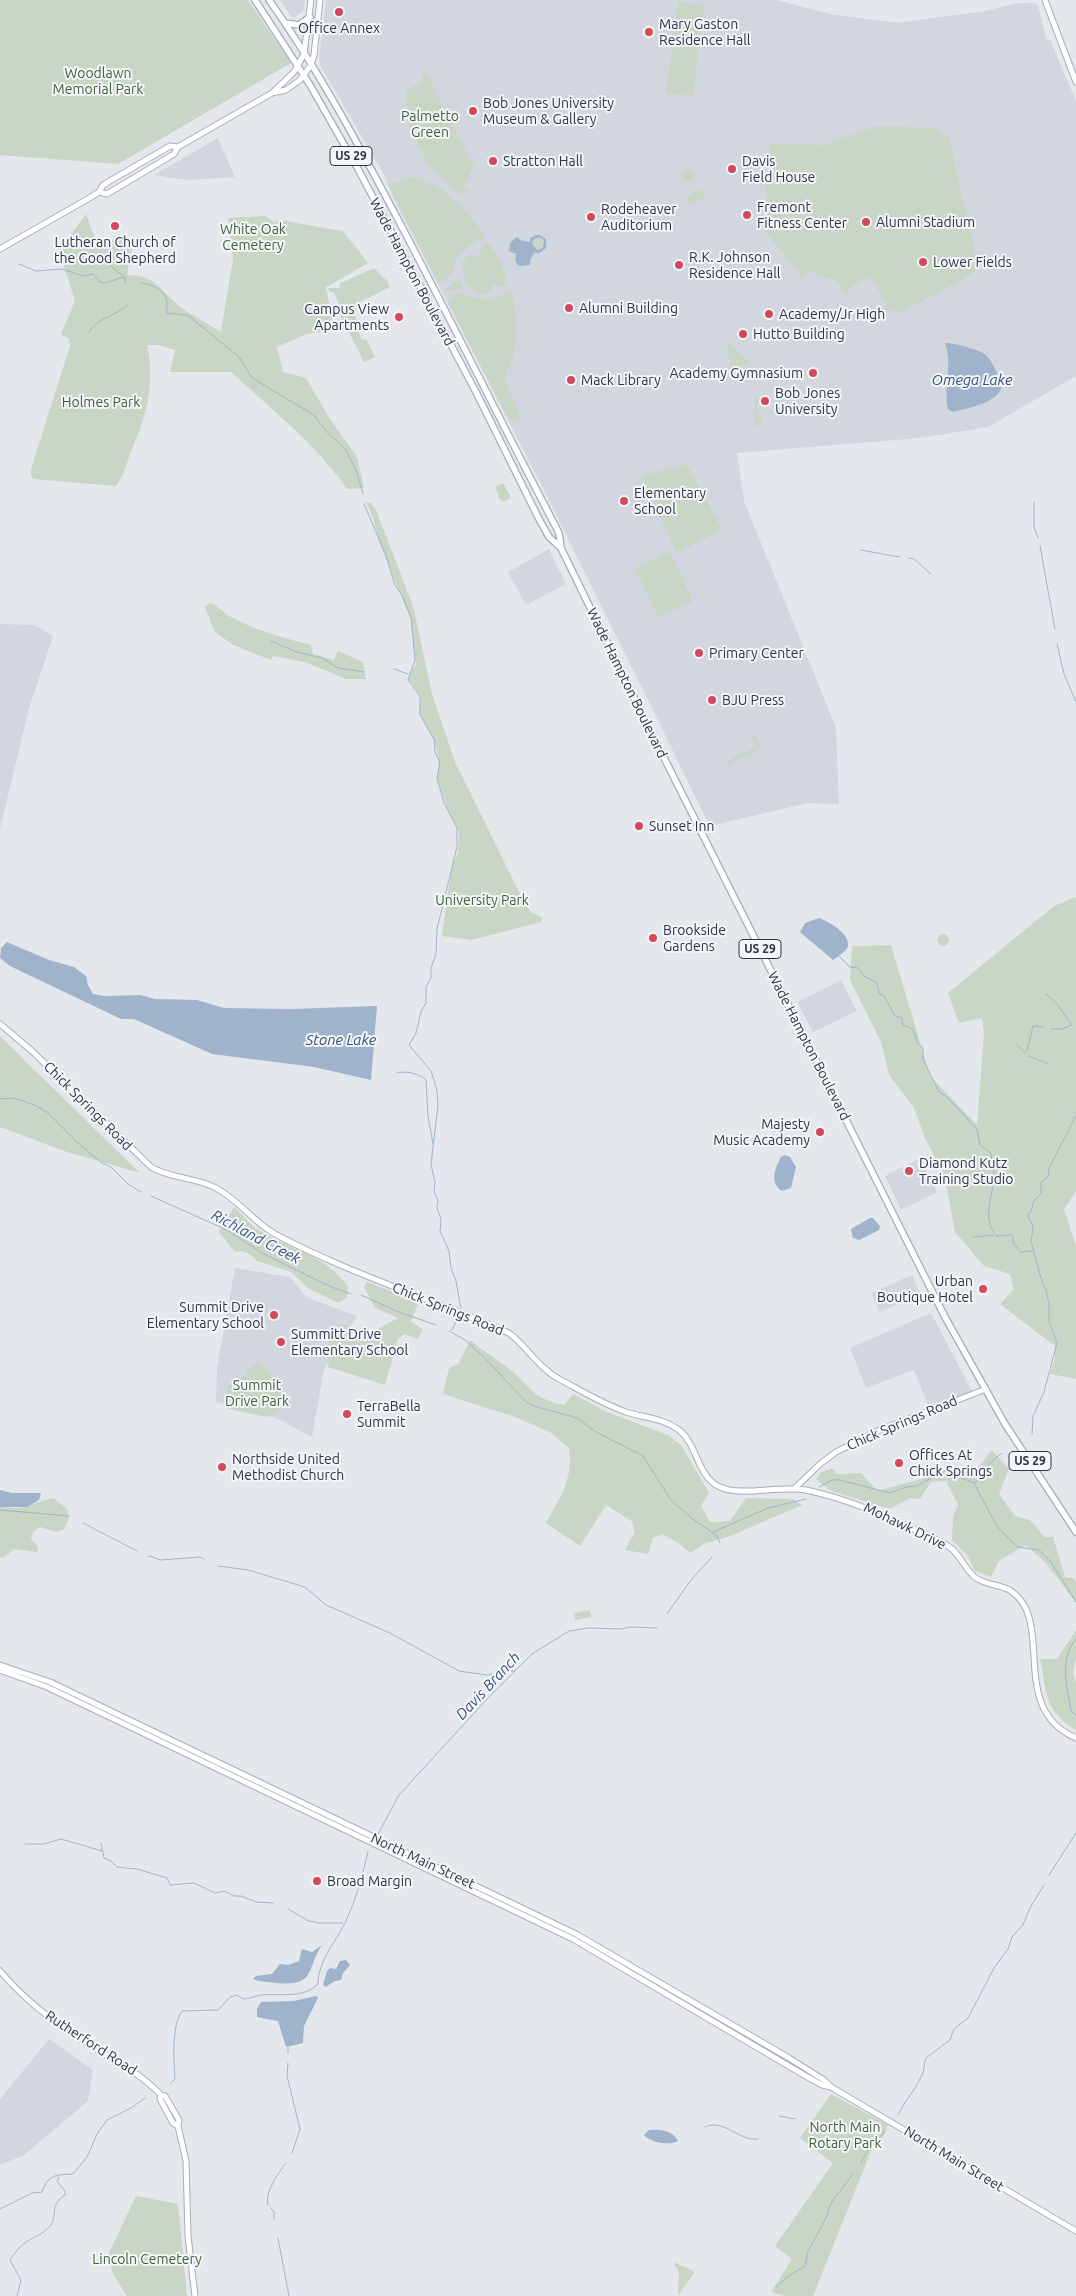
<!DOCTYPE html>
<html>
<head>
<meta charset="utf-8">
<style>
	body { margin:0 }
	canvas { display:block; background:#e4e7ec }
</style>
</head>
<body>
<canvas width="1076" height="2296"></canvas>
<script>
const c = document.querySelector('canvas').getContext('2d');
c.lineJoin = 'round';
function paint(path, color) {
  c.fillStyle = color;
  c.fill(path, 'evenodd');
}
function strokePath(path, color, width, dash) {
  c.strokeStyle = color;
  c.lineWidth = width;
  c.lineCap = dash ? 'butt' : 'round';
  c.setLineDash(dash || []);
  c.stroke(path);
}
function label(font, color, halo, rows, align = 'center') {
  c.font = font + ' Ubuntu,sans-serif';
  c.lineWidth = 4;
  c.setLineDash([]);
  c.textBaseline = 'middle';
  c.strokeStyle = halo;
  c.fillStyle = color;
  for (const [text, x, y, turn = 0] of rows) {
    c.save();
    c.translate(x, y);
    c.rotate((+turn || 0) * Math.PI / 180);
    c.textAlign = isNaN(turn) ? turn : align;
    if (halo) c.strokeText(text, 0, 0);
    c.fillText(text, 0, 0);
    c.restore();
  }
}
paint(new Path2D(`
	M280,0H305L303,11L293,19Z
	M326,0H776L830,14L897,23L985,11L1018,3H1034L1038,6L1047,41L1050,40L1076,101V376L988,427L920,438L737,453L744,501L836,728L839,804L808,803L710,826L545,492L394,199L382,171L320,65L319,57Z
	M218,138L235,177L188,180L154,175Z
	M549,549L566,584L526,605L508,572Z
	M0,624L35,625L53,636L29,708L0,829Z
	M841,980L857,1011L813,1032L797,1002Z
	M921,1158L937,1192L901,1210L885,1176Z
	M235,1268L290,1277L306,1297L357,1316L324,1369L312,1437L278,1419L249,1409L216,1402L217,1367Z
	M912,1275L920,1294L880,1312L871,1293Z
	M931,1313L972,1391L929,1407L914,1370L866,1388L850,1348Z
	M49,2039L93,2070L88,2101L24,2155L0,2165V2099Z`), '#d2d6de');
paint(new Path2D(`
	M0,0H248L291,63L118,164L0,155Z
	M678,2L704,5L693,96L666,93Z
	M426,73L457,133V138L460,139L474,166L464,185L468,191L467,194H460L431,168L410,129L406,99L407,90L423,81L421,76Z
	M877,126L935,128L949,138L978,266L974,273L899,313L897,309L890,312L871,277H869L848,289L846,294L835,280L817,275L810,270L802,277L760,225L769,218C762,208 769,197 764,188L773,178L770,165L774,163L768,152L772,144L824,145Z
	M682 175a6 6 0 1 1 12 0a6 6 0 1 1-12 0Z
	M412,177C443,183 466,209 484,234V238C474,243 464,248 458,257C451,268 455,276 442,283L437,280L388,184Z
	M699,189L704,192V199L692,204L688,203L685,200L688,196Z
	M86,214L96,241L134,238L127,275C156,275 159,289 178,305C191,315 207,323 221,332L233,259L228,218L265,216L274,222L279,220L343,231L368,263L326,287L334,330L307,334L277,347L283,372L306,378L330,419L357,457L364,488L347,489C316,444 271,409 231,372H170L175,350L158,345H147C156,384 146,418 130,454C126,465 123,477 116,486L34,479L31,476V469L70,346L69,339L61,334L75,301L59,250Z
	M532 244a6 6 0 1 1 12 0a6 6 0 1 1-12 0Z
	M489,243L500,262L508,285L498,287L495,283L491,285L493,290L484,294C465,291 457,272 467,256L474,254L476,258L481,256L479,251L485,244Z
	M374,268L387,281L390,287L350,307L360,326L357,328L362,340L366,339L375,357L364,362L339,313L342,310L334,293L329,291L328,288H340L339,284Z
	M459,279L463,288L446,292V289Z
	M507,292L512,294C517,315 518,337 513,357C511,365 505,371 505,380L521,418L510,422L448,302C456,285 473,299 484,300C493,300 500,296 507,292Z
	M729,342L749,363L748,365L735,368L730,367L727,343Z
	M755,393L760,398V403L757,405L758,417L762,418L763,422L760,426L755,425Z
	M687,464L722,530L677,553L641,476Z
	M503,483L511,498L503,502L498,498L499,496L495,487Z
	M366,502L371,503L376,510L413,606L432,694L455,762L525,904L531,912L543,918L541,922L472,940L442,936L452,864L458,854L459,831L448,810L437,778L439,760L434,740L419,712L421,696L409,680V674L416,665L411,620L379,542L373,518Z
	M670,552L693,601L658,617L635,568Z
	M210,603C220,607 224,614 233,618C257,631 285,638 311,645L313,654L334,660L338,651L363,662L366,679H346L305,662L273,656L271,660L233,645L214,631L205,607Z
	M755,735L761,748L699,779L728,763L727,761L756,747L751,737Z
	M1076,897V1191L1064,1209L1076,1246V1379L1050,1374L1055,1359V1346L1000,1304L1014,1289L1010,1274L984,1266L955,1232L945,1177L925,1138L913,1106L889,1075L881,1042L850,980L852,946L891,945L930,1076L977,1125L984,1033L982,1018L959,1023L948,993L1054,906Z
	M937 940a6 6 0 1 1 12 0a6 6 0 1 1-12 0Z
	M0,1036L11,1047L140,1173L67,1152L0,1127Z
	M234,1207C242,1215 251,1225 260,1231C289,1249 328,1256 348,1287L347,1297L339,1303L309,1289L291,1272L257,1261L250,1254L241,1251L235,1252L219,1232Z
	M367,1282L419,1302L411,1321L423,1330L418,1339L404,1334L398,1339L385,1385L328,1367L330,1329L347,1324L351,1336L373,1341L376,1330L398,1318L375,1308L364,1287Z
	M470,1340C482,1350 495,1358 507,1367C531,1386 530,1398 564,1405L573,1394L607,1412L668,1435L681,1445L709,1493L701,1506L710,1522L730,1521L746,1498L793,1499L802,1505L730,1536L704,1544L690,1553L680,1544L662,1534L653,1538L648,1554L625,1550L634,1533L633,1522L606,1505L580,1546L546,1523C561,1495 573,1481 569,1448L550,1432L515,1417L443,1394L449,1368L459,1363Z
	M258,1362L265,1367L289,1403L266,1417L229,1409L225,1403L228,1386L247,1374L246,1371Z
	M992,1450L1009,1469L999,1494L1015,1516L1030,1520L1045,1537H1053L1065,1577L1073,1578L1076,1581V1603L1047,1564L1026,1545L999,1561L991,1577L975,1571L967,1555L952,1540L953,1516L958,1505L946,1481L931,1482L920,1499L911,1498L889,1509L829,1490L816,1479L820,1473L832,1468L837,1474L861,1473L877,1491L958,1469L969,1473L977,1469Z
	M54,1498L67,1509L69,1518L64,1529L56,1532L40,1527L33,1532L31,1539L38,1547L37,1552L14,1549L4,1557L0,1558V1507C8,1507 17,1509 25,1507C35,1504 43,1500 54,1498Z
	M590,1610L591,1617L575,1620L574,1613Z
	M1076,1630V1659L1073,1671L1076,1683V1730C1044,1711 1047,1693 1040,1659H1057Z
	M831,2094L888,2125L881,2143L876,2142L873,2146L813,2296H785L771,2292L792,2259L775,2246L833,2163L800,2138Z
	M136,2196L178,2204L187,2296H127L113,2274L108,2255Z
	M673,2262L692,2270L694,2273L678,2296L679,2272Z`), '#c9d6c5');
paint(new Path2D(`
	M536,235H540L546,239V248L538,254L535,252L530,260V265L519,266L515,261L516,254L509,251L510,243L517,237L521,240L530,242V238ZM539,237L544,240L543,248L537,250L532,244L533,240Z
	M945,343C953,343 979,349 986,355C991,359 1004,384 1001,389C994,404 967,408 953,412L948,409C943,387 953,364 945,343Z
	M819,918C829,922 850,933 848,946C847,951 837,957 833,960L800,932L805,923Z
	M7,942L49,960L74,967L86,976L88,985L93,994L104,996L140,995L155,999L197,1000L224,1008L291,1009L377,1006L371,1080L314,1067L212,1054L134,1019H121L10,966L0,958L1,948Z
	M785,1155L790,1157L796,1167L791,1188L782,1191C769,1183 775,1168 781,1157Z
	M870,1218H873L880,1226L879,1230L859,1240L853,1238L851,1229Z
	M0,1490L12,1493H41L39,1500L27,1507H0Z
	M322,1945C306,1969 316,1987 277,1983C269,1982 260,1982 253,1979L256,1976L272,1974L280,1964L288,1965L299,1961L302,1949L312,1952Z
	M346,1960L350,1965L343,1973L341,1980L335,1981L326,1987L323,1985L327,1971L330,1968L336,1969L340,1961Z
	M316,1996L318,1998L304,2026L303,2043L286,2047L278,2021L257,2017V2009L261,2002L294,2001Z
	M649,2130C659,2129 673,2130 678,2141C670,2146 651,2143 644,2135Z`), '#9fb4cc');
strokePath(new Path2D(`
	M101,253L116,271L126,278
	M19,264L36,271L62,269L83,276L93,274L100,282L104,283L124,277
	M141,283C152,284 168,291 167,305C167,308 166,311 167,313L186,315L190,317L239,357L252,378L314,415L325,430L346,450L356,470L363,494
	M125,284V278
	M89,332C100,315 114,318 127,305
	M1034,502V527L1038,538
	M364,504L385,553L395,585L402,595L411,617L415,660L408,680L420,696V715L434,739L435,752L440,763L437,778L444,803L457,828V847L437,929L436,954L431,968V978L426,987V1003L421,1012L416,1033L409,1045L431,1071L437,1090L438,1105L431,1164L435,1183L434,1192L438,1200L437,1208L441,1219L440,1231L449,1251L451,1268L456,1281L461,1308
	M1040,546L1055,629
	M861,550L899,557
	M909,558L914,559L931,574
	M271,641L297,652L322,658L338,668L364,672
	M1057,644L1064,674L1076,702
	M394,669L408,674
	M839,956L850,967L858,968L865,977L876,982L880,994L884,996L895,1016L902,1018L903,1025L913,1029L918,1044L923,1048V1059L939,1092L946,1096L977,1129L980,1145L991,1153C991,1160 994,1167 994,1176C993,1197 981,1219 997,1236L1012,1235L1014,1244L1021,1252L1033,1251
	M1046,994L1056,1003L1072,1025
	M1051,1029H1061L1072,1025
	M1017,1045L1026,1053
	M1027,1051L1033,1026L1043,1027
	M1029,1056L1048,1064
	M397,1073C405,1070 420,1074 426,1080L428,1116L433,1144
	M0,1099L14,1098L37,1106L47,1112L78,1143L102,1163L111,1167L128,1184L141,1192
	M151,1196L227,1230L262,1253L329,1286L351,1294
	M973,1237L994,1235
	M361,1295L399,1312L436,1325
	M452,1330L458,1317
	M449,1331L465,1340L484,1357L525,1401L534,1406L577,1418L596,1432L643,1456L671,1500L689,1516L717,1536L720,1543
	M1032,1434L1033,1416L1044,1392L1057,1343L1049,1321V1303L1046,1290L1041,1278L1031,1242L1033,1227L1028,1216L1032,1209L1033,1202L1041,1193V1182L1048,1177L1049,1168L1076,1116
	M975,1483L991,1462L1002,1453
	M819,1487L832,1480H840L890,1493L907,1487L916,1486L945,1471L974,1483L996,1525L1007,1537L1018,1547L1039,1550L1051,1562L1076,1602
	M0,1510L69,1516
	M83,1523L137,1551
	M713,1532L768,1508L806,1499
	M149,1556L161,1560L200,1557L204,1559
	M218,1566L248,1570L305,1587L326,1605L390,1633L459,1671L487,1675L514,1671
	M667,1614L691,1580L712,1557
	M1076,1639C1059,1657 1067,1689 1071,1711L1076,1715
	M378,1834L399,1795L488,1698L532,1654L569,1631L588,1628L621,1629L631,1627L657,1628
	M101,1843L104,1858L111,1861L117,1867L137,1869L167,1878L170,1885L194,1883L215,1893L224,1891L234,1896H241L256,1902L273,1903
	M25,1844H44L61,1839L102,1851
	M1049,1875L1076,1833
	M288,1909L309,1921L319,1923H343
	M288,2047V2054
	M288,2063L287,2076L300,2129L292,2153
	M171,2083L175,2079C174,2061 171,2027 182,2011L218,2010L230,1997L237,1995L243,1999C249,1999 255,1996 262,1995C281,1993 303,1999 318,1984C318,1961 335,1943 345,1923C356,1900 362,1877 368,1852
	M898,2115C904,2101 915,2091 921,2077C925,2071 923,2065 926,2058L950,2040L954,2029L968,2018L994,1968L1008,1949L1012,1937L1023,1925L1030,1908L1044,1885
	M779,2116L795,2119
	M705,2127C725,2118 739,2142 758,2139
	M861,2162L868,2150L885,2132
	M268,2205C264,2193 279,2172 286,2163
	M271,2208L274,2212V2220
	M0,2209L32,2193L42,2192C48,2174 56,2175 73,2174L87,2157L97,2134L107,2120L131,2108L145,2098
	M278,2238L289,2296
	M776,2287L790,2275L805,2266L808,2251L826,2218L831,2203L853,2174
	M17,2296L21,2280L10,2260C13,2256 16,2251 20,2247C29,2238 42,2236 51,2225C58,2213 49,2206 65,2195V2191L57,2181L59,2177`), '#9fb4cc', 1);
const secondary = new Path2D(`
	M1045,0L1076,82
	M273,92L294,72L304,54L311,0
	M99,192L107,194L174,154L178,147L272,93L286,90L300,80L311,65L314,55L320,0
	M0,249L86,200L99,192L103,185L170,146L178,147
	M0,1024L32,1051L151,1167C171,1179 195,1177 216,1188C239,1200 253,1222 275,1234C350,1274 432,1299 509,1333C527,1347 539,1368 559,1379C580,1390 603,1404 626,1412C645,1418 663,1418 679,1430C698,1445 697,1477 720,1487C741,1497 780,1485 806,1490C848,1499 884,1515 922,1533C932,1538 944,1542 952,1549C962,1558 966,1571 976,1578C987,1586 1001,1584 1011,1591C1056,1621 1007,1709 1076,1738
	M795,1488L820,1464L836,1452L880,1430L986,1389
	M0,1665L50,1682L576,1934L789,2058L824,2080L831,2087L1076,2231
	M0,1670L47,1687L573,1939L804,2075L822,2085L831,2087
	M0,1971C23,1998 52,2021 82,2040C110,2058 138,2071 161,2095L165,2096L179,2120L178,2126L186,2161L188,2236L195,2296
	M161,2095L160,2099L173,2123L178,2126`);
const primary = new Path2D(`
	M255,0L310,85L358,169L477,394L539,519L549,537L561,548
	M269,0C320,72 362,151 403,229C456,330 506,432 559,533L561,548L642,714L945,1317L1005,1424L1076,1532
	M285,23L299,25L310,17`);
strokePath(secondary, '#a9aeb7', 7);
strokePath(primary, '#a3abb8', 8);
strokePath(secondary, '#fff', 5);
strokePath(primary, '#fff', 5.5);
for (const [x, y, r, color] of [
	[339,12,5,"#d1495b"],
	[649,32,5,"#d1495b"],
	[473,111,5,"#d1495b"],
	[493,161,5,"#d1495b"],
	[732,169,5,"#d1495b"],
	[747,215,5,"#d1495b"],
	[591,217,5,"#d1495b"],
	[866,222,5,"#d1495b"],
	[115,226,5,"#d1495b"],
	[923,262,5,"#d1495b"],
	[679,265,5,"#d1495b"],
	[569,308,5,"#d1495b"],
	[769,314,5,"#d1495b"],
	[399,317,5,"#d1495b"],
	[743,334,5,"#d1495b"],
	[813,373,5,"#d1495b"],
	[571,380,5,"#d1495b"],
	[765,401,5,"#d1495b"],
	[624,501,5,"#d1495b"],
	[699,653,5,"#d1495b"],
	[712,700,5,"#d1495b"],
	[639,826,5,"#d1495b"],
	[653,938,5,"#d1495b"],
	[820,1132,5,"#d1495b"],
	[909,1171,5,"#d1495b"],
	[983,1289,5,"#d1495b"],
	[274,1315,5,"#d1495b"],
	[281,1342,5,"#d1495b"],
	[347,1414,5,"#d1495b"],
	[899,1463,5,"#d1495b"],
	[222,1467,5,"#d1495b"],
	[317,1881,5,"#d1495b"]
]) {
  const dot = new Path2D();
  dot.arc(x, y, r, 0, 2 * Math.PI);
  c.fillStyle = color;
  c.fill(dot);
  strokePath(dot, '#f4f6f9', 2);
}
for (const [x, y, w] of [
	[351,156,42],
	[760,949,42],
	[1030,1461,42]
]) {
  const box = new Path2D();
  box.roundRect(x - w / 2, y - 9.5, w, 19, 4);
  c.fillStyle = '#f4f6f9';
  c.fill(box);
  strokePath(box, '#2b3445', 1);
}
label('bold 12px', '#2b3445', null, [
	["US 29",351,156],
	["US 29",760,949],
	["US 29",1030,1461]
]);
label('14px', '#2b3445', '#f4f6f9', [
	["Mary Gaston",659,24],
	["Residence Hall",659,40],
	["Office Annex",339,28,"center"],
	["Bob Jones University",483,103],
	["Museum & Gallery",483,119],
	["Stratton Hall",503,161],
	["Davis",742,161],
	["Field House",742,177],
	["Fremont",757,207],
	["Fitness Center",757,223],
	["Rodeheaver",601,209],
	["Auditorium",601,225],
	["Alumni Stadium",876,222],
	["Lutheran Church of",115,242,"center"],
	["the Good Shepherd",115,258,"center"],
	["R.K. Johnson",689,257],
	["Residence Hall",689,273],
	["Lower Fields",933,262],
	["Alumni Building",579,308],
	["Campus View",389,309,"right"],
	["Apartments",389,325,"right"],
	["Academy/Jr High",779,314],
	["Hutto Building",753,334],
	["Academy Gymnasium",803,373,"right"],
	["Mack Library",581,380],
	["Bob Jones",775,393],
	["University",775,409],
	["Elementary",634,493],
	["School",634,509],
	["Primary Center",709,653],
	["BJU Press",722,700],
	["Sunset Inn",649,826],
	["Brookside",663,930],
	["Gardens",663,946],
	["Majesty",810,1124,"right"],
	["Music Academy",810,1140,"right"],
	["Diamond Kutz",919,1163],
	["Training Studio",919,1179],
	["Urban",973,1281,"right"],
	["Boutique Hotel",973,1297,"right"],
	["Summit Drive",264,1307,"right"],
	["Elementary School",264,1323,"right"],
	["Summitt Drive",291,1334],
	["Elementary School",291,1350],
	["TerraBella",357,1406],
	["Summit",357,1422],
	["Offices At",909,1455],
	["Chick Springs",909,1471],
	["Northside United",232,1459],
	["Methodist Church",232,1475],
	["Broad Margin",327,1881]
], 'left');
label('14px', '#3f6138', '#f4f6f9', [
	["Woodlawn",98,73],
	["Memorial Park",98,89],
	["Palmetto",430,116],
	["Green",430,132],
	["White Oak",253,229],
	["Cemetery",253,245],
	["Holmes Park",101,402],
	["University Park",482,900],
	["Summit",257,1385],
	["Drive Park",257,1401],
	["North Main",845,2127],
	["Rotary Park",845,2143],
	["Lincoln Cemetery",147,2259]
]);
label('14px', '#2b3445', '#f4f6f9', [
	["Wade Hampton Boulevard",412,272,62],
	["Wade Hampton Boulevard",627,683,64],
	["Wade Hampton Boulevard",809,1046,63],
	["Chick Springs Road",88,1106,45],
	["Chick Springs Road",448,1309,22],
	["Chick Springs Road",902,1423,-23],
	["Mohawk Drive",905,1526,26],
	["North Main Street",423,1861,25],
	["Rutherford Road",91,2043,33],
	["North Main Street",954,2159,31]
]);
label('italic 15px', '#34527a', '#f4f6f9', [
	["Omega Lake",972,380],
	["Stone Lake",341,1040],
	["Richland Creek",256,1237,28],
	["Davis Branch",488,1686,-47]
]);
</script>
</body>
</html>
